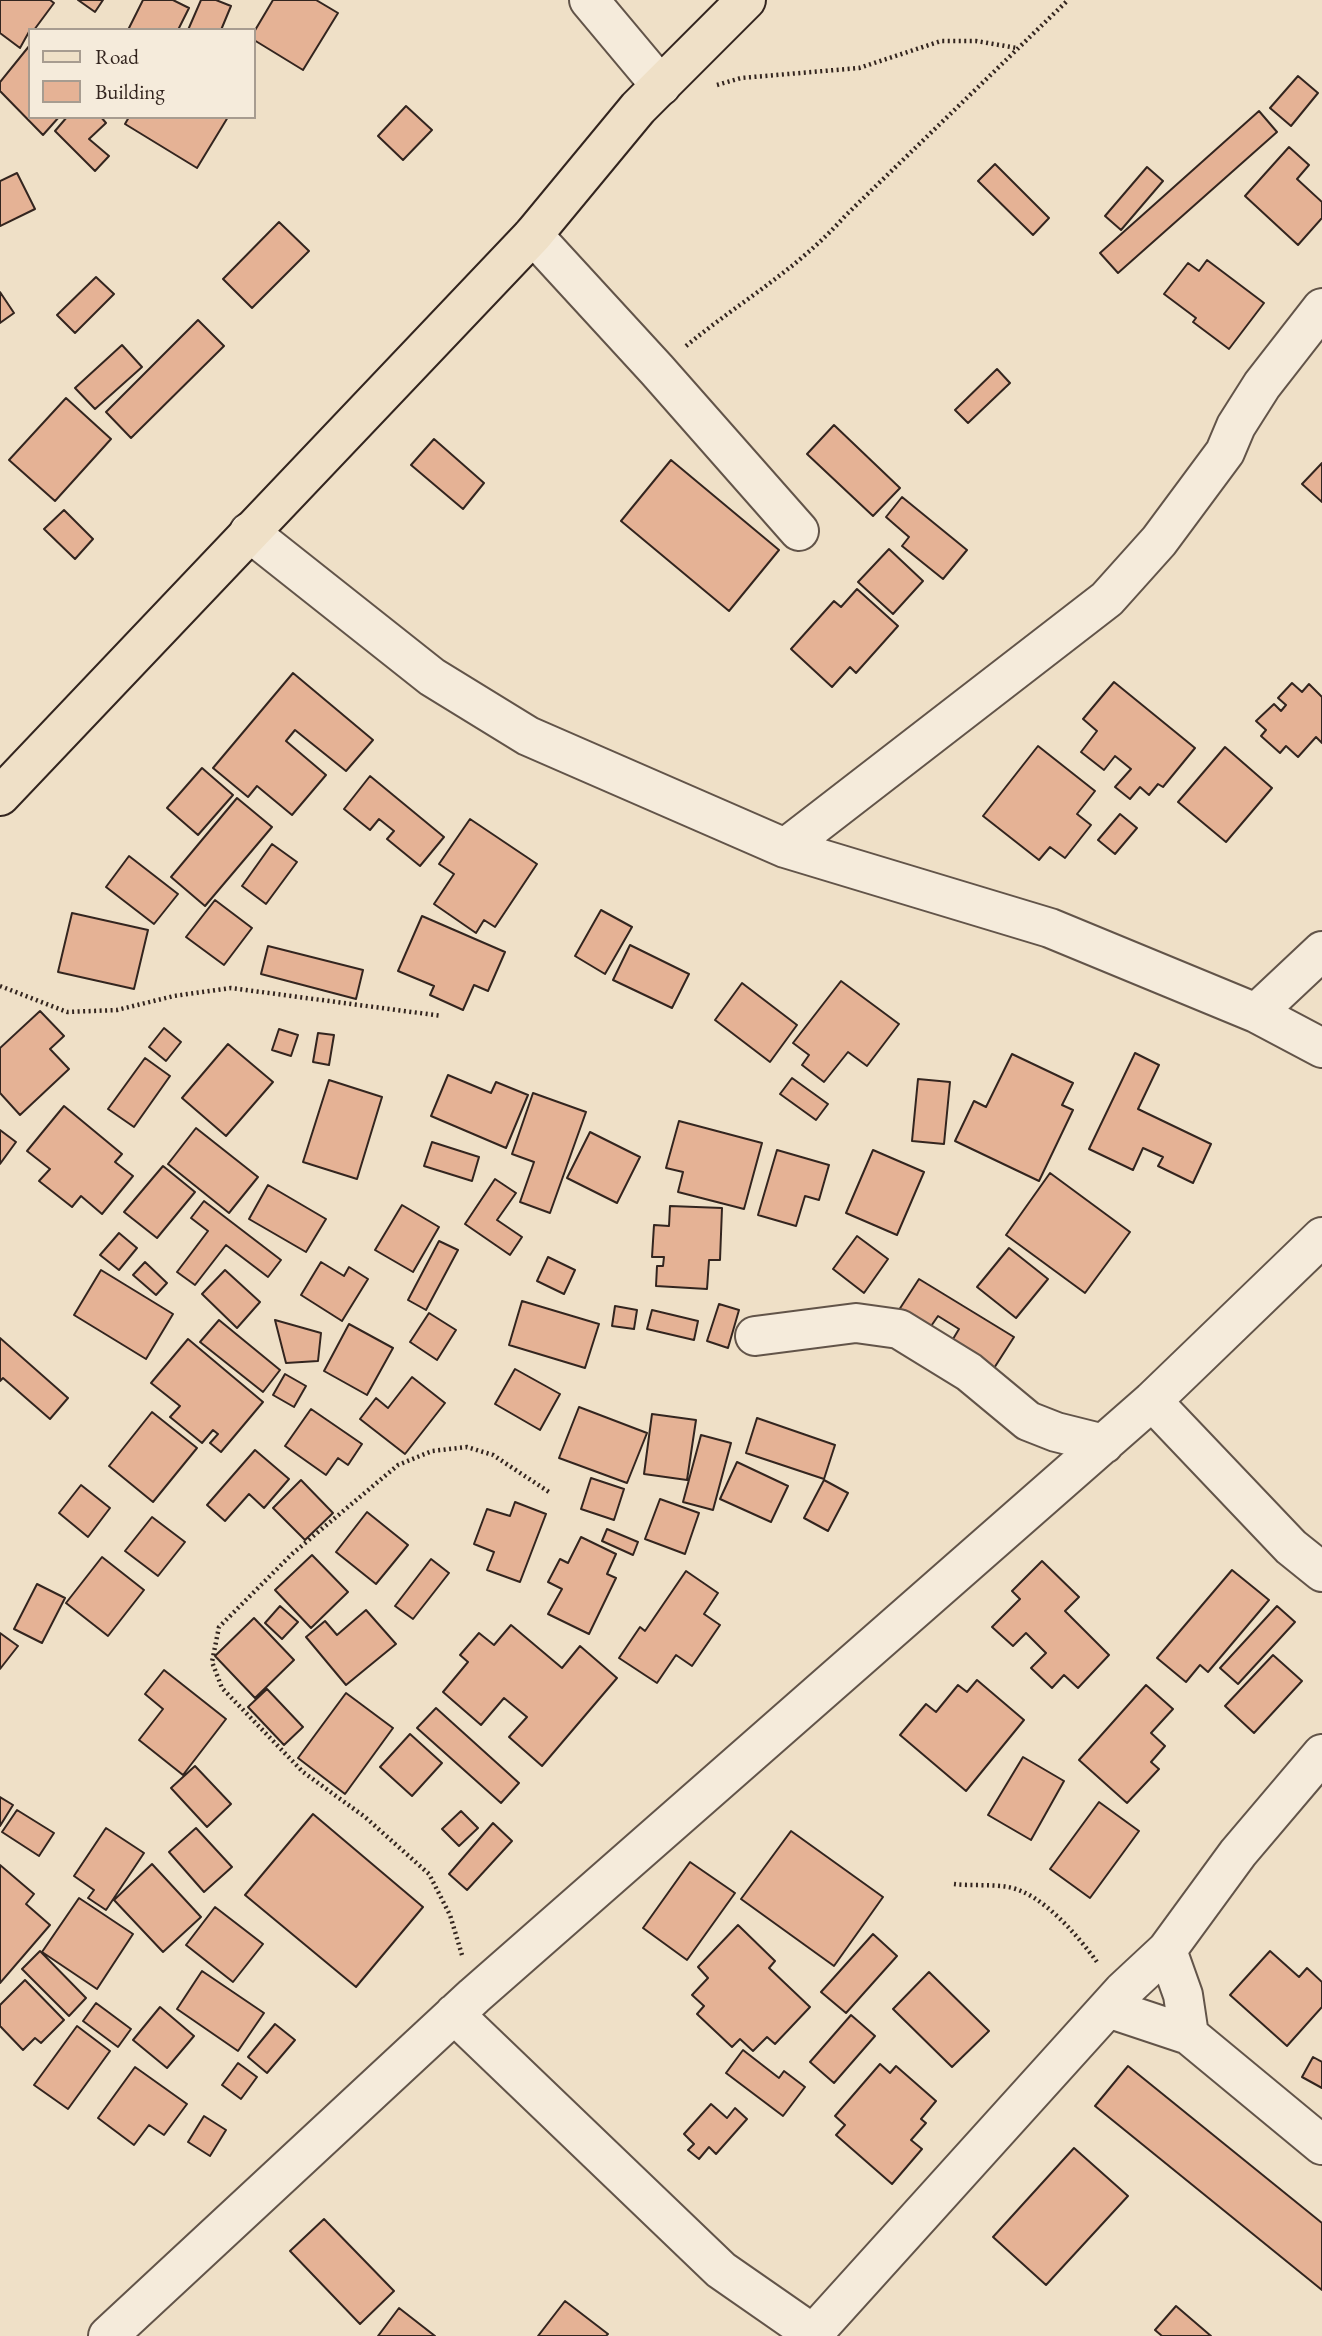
<!DOCTYPE html>
<html>
<head>
<meta charset="utf-8">
<style>
	body { margin:0 }
	#map { position:relative; width:1322px; height:2336px; overflow:hidden; background:#efe0c7; font-family:"EB Garamond",serif }
	canvas { display:block }
	.legend { position:absolute; left:28px; top:28px; width:228px; height:91px; box-sizing:border-box; background:#f5ebdb; border:2px solid #a79c90; margin:0; padding:9px 12px; list-style:none; font-size:21px; color:#33251f }
	.legend li { display:flex; align-items:center; gap:14px; height:35px }
	.legend b { width:35px; border:2px solid #a79c90 }
</style>
</head>
<body>
<div id="map">
<canvas width="1322" height="2336"></canvas>
<ul class="legend">
<li><b style="height:9px;background:#efe0c7"></b>Road</li>
<li><b style="height:19px;background:#e5b295"></b>Building</li>
</ul>
</div>
<script>
const c = document.querySelector('canvas').getContext('2d');
c.lineJoin = 'round';
function paint(path, color) {
  c.fillStyle = color;
  c.fill(path, 'evenodd');
}
function strokePath(path, color, width, dash) {
  c.strokeStyle = color;
  c.lineWidth = width;
  c.lineCap = dash ? 'butt' : 'round';
  c.setLineDash(dash || []);
  c.stroke(path);
}
const building = new Path2D(`
	M0,0H50L54,3L34,30H30L20,48L0,33Z
	M78,0H103L95,12Z
	M143,0H173L189,8L178,30H128Z
	M201,0H216L231,6L221,30H188Z
	M273,0H316L338,13L303,70L254,40V32Z
	M30,45V117H59L43,135L0,91V82Z
	M1298,76L1318,93L1291,126L1270,108Z
	M406,106L432,130L403,160L378,136Z
	M1259,111L1277,132L1118,273L1100,253Z
	M67,117H101L106,123L89,139L109,156L95,171L55,131Z
	M129,117H228L197,168L125,124Z
	M1289,147L1309,165L1297,179L1322,202V218L1298,245L1245,196Z
	M995,164L1049,218L1033,235L978,181Z
	M1147,167L1163,181L1121,230L1105,216Z
	M17,173L35,209L0,226V181Z
	M279,222L309,251L252,308L223,279Z
	M1207,260L1264,303L1229,349L1193,322L1196,318L1164,294L1188,263L1199,271Z
	M96,277L114,294L75,333L57,315Z
	M0,292L14,313L0,323Z
	M198,320L224,346L131,438L106,412Z
	M122,345L142,367L95,409L75,388Z
	M997,369L1010,383L968,423L955,410Z
	M66,398L111,439L55,501L9,460Z
	M834,425L900,488L873,516L807,454Z
	M434,439L484,483L463,509L411,465Z
	M671,460L779,550L729,611L621,521Z
	M1322,463V502L1302,484Z
	M902,497L967,550L943,579L902,546L909,537L886,517Z
	M64,510L93,539L75,559L44,529Z
	M889,549L923,581L893,614L858,582Z
	M857,589L898,626L856,673L850,667L832,687L791,649L834,601L841,607Z
	M293,673L373,740L346,771L295,730L286,741L326,775L292,815L257,786L248,797L213,768Z
	M1114,682L1195,748L1163,787L1158,784L1149,795L1140,787L1130,799L1115,787L1131,769L1115,756L1104,770L1081,752L1097,731L1083,719Z
	M1292,683L1302,692L1309,684L1322,697V743L1316,737L1298,757L1286,746L1280,753L1261,736L1266,730L1256,721L1274,704L1281,711L1286,705L1278,698Z
	M1038,746L1095,791L1077,814L1091,825L1065,858L1050,847L1039,860L983,816Z
	M1225,747L1272,788L1226,842L1178,802Z
	M202,768L233,795L198,835L167,808Z
	M370,776L444,837L420,866L387,839L394,831L379,819L370,830L344,809Z
	M237,798L272,827L205,906L171,877Z
	M1120,814L1137,828L1115,854L1098,840Z
	M470,819L537,864L495,927L484,920L476,933L434,904L454,874L439,864Z
	M272,844L297,862L266,904L242,886Z
	M129,856L178,894L154,924L106,887Z
	M215,900L252,928L224,965L186,937Z
	M601,910L632,927L605,974L575,956Z
	M72,913L148,930L134,989L58,972Z
	M422,916L505,952L488,991L474,985L463,1010L430,995L434,986L398,971Z
	M630,945L689,974L672,1008L613,980Z
	M268,946L363,970L356,999L261,974Z
	M841,981L899,1024L867,1066L848,1052L824,1082L802,1065L809,1055L793,1043Z
	M742,983L797,1025L770,1062L715,1020Z
	M40,1011L64,1036L50,1049L69,1069L20,1115L0,1093V1048Z
	M164,1028L181,1042L166,1061L149,1047Z
	M279,1029L298,1035L291,1056L272,1050Z
	M318,1033L334,1035L329,1065L313,1062Z
	M228,1044L273,1082L226,1136L182,1098Z
	M1135,1053L1159,1065L1138,1109L1211,1144L1193,1183L1158,1166L1163,1157L1143,1148L1133,1170L1089,1149Z
	M1012,1054L1073,1083L1062,1105L1073,1110L1039,1181L955,1141L974,1101L986,1107Z
	M145,1058L170,1076L134,1127L108,1109Z
	M448,1075L491,1093L496,1082L528,1095L506,1148L431,1116Z
	M792,1078L828,1104L816,1120L780,1094Z
	M918,1079L950,1082L944,1144L912,1141Z
	M329,1080L382,1097L357,1179L303,1162Z
	M533,1093L586,1112L550,1213L520,1202L534,1162L512,1154Z
	M64,1106L122,1154L115,1162L133,1176L102,1214L81,1196L72,1207L39,1181L50,1169L27,1151Z
	M679,1121L762,1143L744,1209L678,1192L683,1172L666,1168Z
	M196,1128L258,1177L229,1213L168,1164Z
	M0,1130L16,1142L0,1164Z
	M590,1132L640,1157L617,1203L567,1178Z
	M432,1142L479,1157L472,1181L424,1166Z
	M777,1150L829,1165L819,1200L805,1196L796,1226L758,1215Z
	M873,1150L924,1172L897,1235L846,1213Z
	M163,1166L195,1192L157,1238L124,1212Z
	M1050,1173L1130,1232L1085,1293L1006,1235Z
	M495,1179L516,1193L497,1220L522,1237L510,1255L465,1224Z
	M268,1185L326,1219L306,1252L249,1219Z
	M204,1201L281,1260L268,1277L226,1245L195,1285L177,1272L208,1231L191,1218Z
	M402,1205L439,1227L413,1272L375,1250Z
	M670,1206L722,1208L720,1260H709L707,1289L656,1286L657,1266H663L664,1257H652L654,1225L669,1226Z
	M119,1233L137,1248L119,1270L100,1255Z
	M857,1236L888,1259L864,1293L833,1269Z
	M439,1241L458,1250L426,1310L408,1300Z
	M1009,1248L1048,1279L1016,1318L977,1287Z
	M548,1257L575,1270L564,1294L537,1281Z
	M145,1262L167,1283L156,1295L133,1275Z
	M321,1262L344,1276L349,1267L368,1279L342,1321L301,1295Z
	M101,1270L173,1314L146,1359L74,1315Z
	M225,1270L260,1302L237,1328L202,1294Z
	M919,1279L1014,1337L989,1376L947,1349L959,1329L938,1316L927,1332L897,1313Z
	M522,1301L599,1324L585,1368L509,1345Z
	M719,1304L739,1310L728,1348L707,1341Z
	M615,1306L637,1310L634,1329L612,1326Z
	M652,1310L698,1321L694,1340L647,1329Z
	M429,1313L456,1330L437,1360L410,1342Z
	M219,1320L280,1370L263,1392L200,1342Z
	M275,1320L321,1333L318,1361L286,1363Z
	M349,1324L393,1348L367,1395L324,1371Z
	M0,1338L68,1398L50,1419L3,1378L0,1381Z
	M188,1339L263,1402L221,1452L210,1443L218,1434L213,1430L202,1443L170,1417L180,1406L151,1383Z
	M515,1369L560,1394L540,1430L495,1404Z
	M285,1374L306,1386L294,1407L273,1395Z
	M412,1377L445,1403L405,1454L360,1419L376,1398L388,1408Z
	M579,1407L647,1433L627,1483L559,1458Z
	M311,1409L362,1444L348,1465L338,1458L326,1475L285,1446Z
	M152,1412L197,1448L153,1502L109,1466Z
	M652,1414L696,1420L687,1480L644,1474Z
	M757,1418L835,1445L824,1479L746,1453Z
	M701,1435L731,1443L713,1510L683,1502Z
	M255,1450L289,1479L264,1508L249,1494L225,1521L207,1505Z
	M737,1462L788,1486L771,1522L720,1499Z
	M591,1478L624,1489L614,1520L581,1509Z
	M301,1480L333,1513L305,1540L273,1508Z
	M824,1480L848,1493L828,1531L804,1518Z
	M81,1485L110,1508L88,1537L59,1513Z
	M660,1499L699,1513L685,1554L645,1539Z
	M515,1502L546,1514L520,1582L487,1570L494,1552L474,1544L487,1509L510,1516Z
	M367,1512L408,1545L376,1584L336,1552Z
	M152,1517L185,1542L158,1576L125,1551Z
	M607,1529L638,1542L633,1555L602,1541Z
	M581,1537L616,1554L607,1574L616,1578L589,1634L548,1614L562,1589L548,1582L560,1559L568,1563Z
	M312,1555L348,1592L311,1628L275,1590Z
	M102,1557L144,1590L108,1636L66,1603Z
	M431,1559L449,1573L413,1619L395,1606Z
	M1042,1561L1079,1597L1065,1611L1109,1655L1078,1688L1064,1675L1052,1688L1031,1668L1046,1653L1026,1633L1013,1646L992,1627L1020,1599L1012,1591Z
	M1232,1570L1269,1600L1208,1672L1200,1665L1186,1682L1157,1658Z
	M686,1571L718,1593L704,1614L720,1625L692,1666L676,1655L657,1683L619,1658L640,1627L645,1631Z
	M37,1584L65,1598L42,1643L14,1629Z
	M280,1606L298,1622L282,1639L265,1623Z
	M1277,1606L1295,1622L1238,1684L1220,1668Z
	M366,1610L396,1644L346,1685L306,1637L325,1621L337,1635Z
	M254,1618L294,1660L255,1698L215,1656Z
	M511,1625L562,1668L580,1646L617,1678L542,1766L509,1737L527,1717L504,1698L481,1725L443,1692L468,1662L460,1655L479,1633L494,1645Z
	M0,1633L18,1646L0,1669Z
	M1273,1655L1302,1681L1254,1733L1225,1706Z
	M164,1670L226,1719L183,1775L139,1740L163,1709L145,1694Z
	M977,1680L1024,1720L966,1791L900,1735L926,1704L936,1712L958,1685L967,1692Z
	M1146,1685L1173,1709L1151,1733L1165,1746L1151,1762L1159,1769L1127,1803L1079,1760Z
	M267,1689L303,1727L284,1745L248,1707Z
	M346,1693L393,1728L345,1794L298,1758Z
	M436,1708L519,1783L501,1803L417,1728Z
	M410,1734L442,1763L412,1796L380,1767Z
	M1023,1757L1064,1781L1031,1840L988,1815Z
	M195,1766L231,1804L207,1827L171,1788Z
	M0,1797L13,1805L0,1826Z
	M1099,1802L1139,1831L1090,1898L1050,1869Z
	M17,1810L54,1833L39,1856L2,1832Z
	M461,1811L478,1828L459,1846L442,1829Z
	M313,1814L423,1907L356,1987L245,1895Z
	M493,1823L512,1841L467,1890L449,1874Z
	M106,1828L144,1853L106,1910L88,1898L94,1890L74,1876Z
	M196,1828L232,1867L204,1892L169,1852Z
	M791,1831L883,1897L834,1966L741,1899Z
	M690,1862L735,1893L687,1960L643,1928Z
	M152,1864L201,1917L163,1952L114,1900Z
	M0,1865L34,1894L26,1904L50,1925L0,1983Z
	M79,1898L133,1934L97,1989L42,1952Z
	M215,1907L263,1944L233,1982L186,1945Z
	M738,1925L775,1961L769,1968L810,2007L775,2044L767,2037L753,2051L740,2039L732,2047L697,2014L704,2006L692,1995L708,1978L698,1967Z
	M873,1934L897,1956L846,2013L821,1992Z
	M40,1951L86,1998L69,2016L22,1969Z
	M1270,1951L1299,1977L1307,1968L1322,1982V2007L1287,2046L1230,1995Z
	M202,1971L264,2013L238,2051L177,2009Z
	M929,1972L989,2031L952,2067L893,2009Z
	M25,1980L64,2020L41,2043L35,2038L23,2050L0,2026V2005Z
	M96,2003L131,2029L118,2047L83,2021Z
	M160,2007L194,2036L167,2068L133,2040Z
	M851,2015L875,2036L834,2083L810,2062Z
	M275,2024L295,2040L267,2073L248,2057Z
	M77,2026L110,2051L68,2109L34,2085Z
	M743,2050L779,2078L784,2071L805,2087L783,2116L726,2073Z
	M1313,2057L1322,2062V2088L1302,2077Z
	M238,2063L257,2077L241,2099L222,2085Z
	M880,2064L890,2073L896,2066L936,2101L921,2119L926,2123L911,2140L922,2149L892,2184L836,2135L845,2125L835,2116Z
	M1128,2066L1322,2223V2290L1095,2106Z
	M135,2067L187,2104L164,2135L149,2125L134,2145L98,2118Z
	M711,2104L727,2118L735,2108L747,2119L716,2154L709,2147L699,2159L688,2150L694,2144L684,2134Z
	M204,2116L226,2130L210,2156L188,2142Z
	M1074,2148L1128,2196L1046,2285L993,2237Z
	M324,2219L394,2291L360,2324L290,2251Z
	M565,2301L608,2334L606,2336H538Z
	M1176,2306L1211,2336H1162L1155,2330Z
	M399,2308L435,2336H378Z`);
paint(building, '#e5b295');
strokePath(building, '#33251f', 2);
const minor = new Path2D(`
	M589,0L661,86
	M533,235L657,370L799,531
	M249,532L432,677L528,736L785,848L1050,928L1256,1013L1322,1048
	M785,848L1107,599L1159,541L1225,452L1236,426L1262,385L1322,308
	M1256,1013L1322,951
	M755,1336L856,1323L899,1329L969,1372L1028,1421L1056,1432L1104,1444
	M1152,1401L1291,1547L1322,1572
	M1167,1950L1183,1995L1189,2035L1322,2145
	M1108,2008L1189,2035
	M454,2014L721,2270L816,2336
	M813,2334L1123,1991L1167,1950L1238,1853L1322,1754
	M108,2336L474,1996L1152,1401L1322,1237`);
const major = new Path2D(`
	M0,796L533,235L638,108L746,0`);
strokePath(minor, '#625449', 42);
strokePath(major, '#33251f', 42);
strokePath(new Path2D(`
	M717,85L741,78L859,68L941,41H976L1017,48
	M686,346C742,300 797,270 846,215L1068,0
	M0,986L67,1012L117,1010L174,996L231,988L442,1016
	M954,1884C971,1886 991,1884 1008,1887C1042,1893 1078,1936 1097,1962
	M462,1955L450,1915L429,1874L365,1817L303,1772L222,1688L212,1662L219,1627L292,1554L398,1465L432,1451L467,1447L493,1455L549,1492`), '#33251f', 4.5, [2, 3.5]);
strokePath(minor, '#f5ebdb', 38);
strokePath(major, '#efe0c7', 38);
</script>
</body>
</html>
